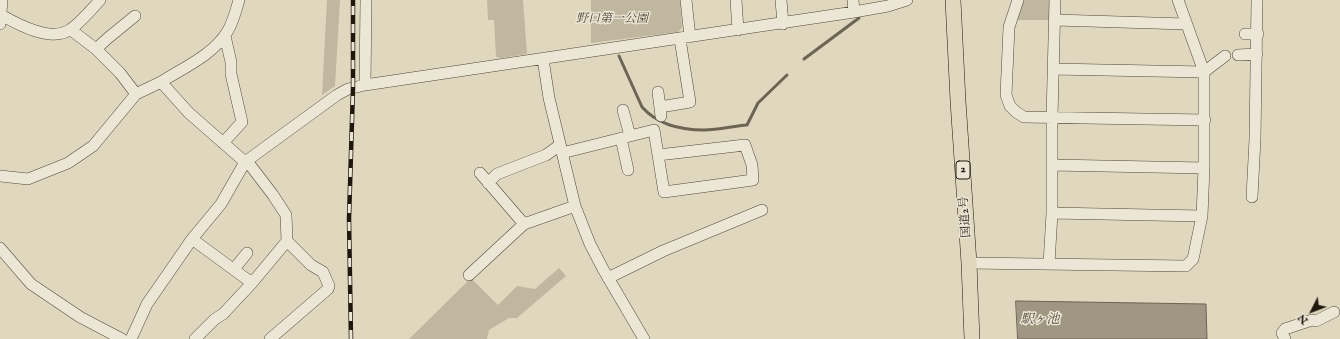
<!DOCTYPE html>
<html>
<head>
<meta charset="utf-8">
<style>
	body { margin:0 }
	#map { position:relative; width:1340px; height:339px; overflow:hidden; background:#e0d8be; font-family:"IM FELL English",serif }
	canvas { display:block }
	.north { position:absolute; left:1292px; top:291px; width:40px; height:40px; -webkit-text-stroke:3px #ebe6d5; paint-order:stroke; rotate:228deg; font-size:11px; font-weight:700; line-height:16px; text-align:center; color:#20180e }
	.north::after { content:''; display:block; margin:auto; width:14px; height:18px; background:#20180e; clip-path:polygon(50% 0,100% 100%,50% 72%,0 100%) }
</style>
</head>
<body>
<div id="map">
<canvas width="1340" height="339"></canvas>
<div class="north">N</div>
</div>
<script>
const c = document.querySelector('canvas').getContext('2d');
c.lineJoin = 'round';
function paint(path, color) {
  c.fillStyle = color;
  c.fill(path, 'evenodd');
}
function strokePath(path, color, width, dash) {
  c.strokeStyle = color;
  c.lineWidth = width;
  c.lineCap = dash ? 'butt' : 'round';
  c.setLineDash(dash || []);
  c.stroke(path);
}
function label(font, color, halo, rows, align = 'center') {
  c.font = font + ' "IM FELL English","Noto Serif JP",serif';
  c.lineWidth = 3;
  c.setLineDash([]);
  c.textBaseline = 'middle';
  c.strokeStyle = halo;
  c.fillStyle = color;
  for (const [text, x, y, turn = 0] of rows) {
    c.save();
    c.translate(x, y);
    c.rotate((+turn || 0) * Math.PI / 180);
    c.textAlign = isNaN(turn) ? turn : align;
    if (halo) c.strokeText(text, 0, 0);
    c.fillText(text, 0, 0);
    c.restore();
  }
}
paint(new Path2D(`
	M327,0H340L335,86L322,95Z
	M487,0H523L527,54L501,58L496,57L494,20H488Z
	M591,0H680L682,28L678,32L591,43Z
	M1021,0H1050V20H1015Z
	M559,268L566,276L517,318H509L489,330L487,339H409L471,278L498,305L517,286L535,289Z`), '#bfb7a0');
const water = new Path2D(`
	M1016,301L1206,304L1207,339H1018Z`);
paint(water, '#9f9782');
strokePath(water, '#6c6454', 1);
strokePath(new Path2D(`
	M619,56L642,107C658,125 682,130 704,130C719,130 733,126 747,125L758,103L787,75
	M804,59L859,18`), '#6c6454', 3);
const minor = new Path2D(`
	M686,0L690,37
	M736,0L738,30
	M781,0L783,24
	M853,0L854,12
	M1018,0L1009,27L1006,95L1010,106L1016,112L1024,117L1205,120
	M1,15C19,25 52,43 71,29C81,22 92,9 100,0
	M1055,20L1186,24
	M0,24L2,0
	M71,30L96,49L120,73L136,94
	M1245,34H1258
	M96,49L108,38L135,16
	M1238,55L1257,54
	M543,59L549,98L575,206L590,244L603,269L644,339
	M1053,69L1204,72L1225,56
	M161,82C183,68 213,55 227,32C233,23 236,10 239,0
	M365,85L366,0
	M658,92L661,116
	M660,107L690,102L680,39
	M623,110L630,136
	M621,138L628,170
	M223,143L242,122L231,74V62L225,36
	M562,153L654,130L664,192L753,180L752,165L745,145L658,155
	M247,161L273,195L286,215L287,241L311,265L323,272L329,286L328,289L270,339
	M1052,165L1204,168
	M480,173L524,224
	M0,176L28,179L68,163L93,146L136,94L161,82L189,113L245,162
	M488,183L497,174L546,155L560,145
	M1252,197L1255,139L1257,0
	M1052,213L1202,216
	M192,239L252,283
	M0,248L31,284L80,317L122,339
	M969,263L1186,266L1193,259L1202,216L1204,168V72L1178,0
	M1049,264L1052,213V118L1055,0
	M234,269L247,253
	M469,275L524,224L575,206
	M608,278L663,251L762,210
	M131,339L147,304L192,239L221,204L245,162L337,95L348,89L365,85L854,12L888,6L907,0
	M195,339L215,319L223,314L252,283L287,241
	M1285,339L1282,333L1285,329L1312,320L1316,321L1334,312`);
const highway = new Path2D(`
	M953,0L958,101L969,263L972,339`);
strokePath(minor, '#50483a', 12);
strokePath(highway, '#20180e', 16);
strokePath(minor, '#ebe6d5', 11);
strokePath(highway, '#e0d8be', 15);
const rail = new Path2D(`
	M351,339L349,219L353,88V0`);
strokePath(rail, '#20180e', 4.5);
strokePath(rail, '#ebe6d5', 3, [9]);
for (const [x, y, w] of [
	[963,170,14]
]) {
  const box = new Path2D();
  box.roundRect(x - w / 2, y - 9, w, 18, 3);
  c.fillStyle = '#ebe6d5';
  c.fill(box);
  strokePath(box, '#20180e', 1);
}
label('bold 11px', '#20180e', null, [
	["2",963,170]
]);
label('italic 12px', '#50483a', '#ebe6d5', [
	["野口第一公園",612,20]
]);
label('12px', '#20180e', '#ebe6d5', [
	["国道2号",966,217,-94]
]);
label('italic 13px', '#534b3c', '#ebe6d5', [
	["駅ヶ池",1040,320]
]);
</script>
</body>
</html>
